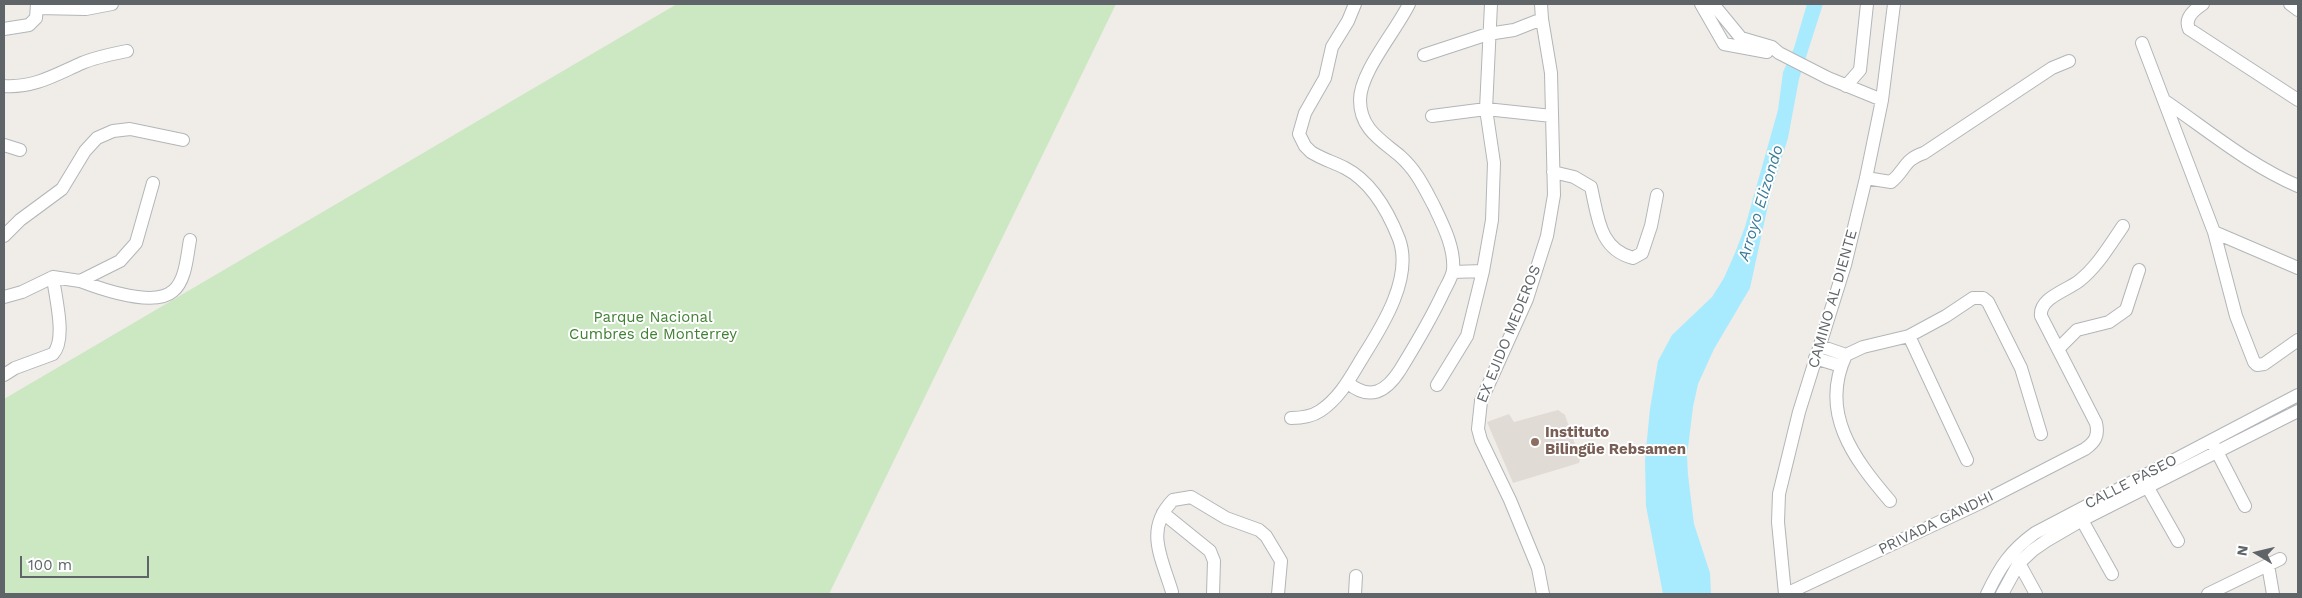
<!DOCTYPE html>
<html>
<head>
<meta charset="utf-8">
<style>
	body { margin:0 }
	#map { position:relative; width:2302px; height:598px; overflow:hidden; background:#f0ece7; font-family:"Work Sans",sans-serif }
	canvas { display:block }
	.frame { position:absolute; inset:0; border:5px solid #5e6467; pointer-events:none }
	.north { position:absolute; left:2232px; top:528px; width:50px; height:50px; -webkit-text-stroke:4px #fff; paint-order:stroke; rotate:279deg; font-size:14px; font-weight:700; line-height:20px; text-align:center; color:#5e6467 }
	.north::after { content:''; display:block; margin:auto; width:18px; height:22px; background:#5e6467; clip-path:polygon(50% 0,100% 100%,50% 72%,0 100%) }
	.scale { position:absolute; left:20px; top:556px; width:129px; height:22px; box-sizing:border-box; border:2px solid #5e6467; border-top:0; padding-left:6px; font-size:15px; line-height:18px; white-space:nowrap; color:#5e6467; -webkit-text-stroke:4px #fff; paint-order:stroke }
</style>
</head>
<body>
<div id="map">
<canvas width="2302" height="598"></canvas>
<div class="frame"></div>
<div class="north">N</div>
<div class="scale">100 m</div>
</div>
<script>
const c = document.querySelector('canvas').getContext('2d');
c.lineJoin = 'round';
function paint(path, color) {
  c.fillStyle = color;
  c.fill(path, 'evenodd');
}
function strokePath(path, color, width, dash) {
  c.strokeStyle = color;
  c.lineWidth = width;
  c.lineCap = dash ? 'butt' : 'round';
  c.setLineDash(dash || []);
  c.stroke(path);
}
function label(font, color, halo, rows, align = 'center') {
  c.font = font + ' "Work Sans",sans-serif';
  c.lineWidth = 4;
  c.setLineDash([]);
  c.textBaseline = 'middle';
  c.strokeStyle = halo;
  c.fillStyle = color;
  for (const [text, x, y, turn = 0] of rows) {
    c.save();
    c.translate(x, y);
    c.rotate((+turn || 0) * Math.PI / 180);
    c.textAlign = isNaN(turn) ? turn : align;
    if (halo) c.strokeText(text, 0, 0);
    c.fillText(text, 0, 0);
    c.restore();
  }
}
paint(new Path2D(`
	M1558,410L1565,415L1580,459L1579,463L1513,483L1487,422L1509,414L1514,422Z`), '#e0dcd5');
paint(new Path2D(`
	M677,4H1116L829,594H4V399Z`), '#cbe8c3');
paint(new Path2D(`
	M1807,4H1823L1799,79L1788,138L1770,196L1750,288L1714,349L1698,384L1693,407L1687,456L1688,475L1694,524L1710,573L1711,594H1663L1646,506L1645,460L1650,409L1658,361L1672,335L1712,297L1724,278L1735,253L1745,227L1778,110L1783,72L1794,48Z`), '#a8ebff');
const minor = new Path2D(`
	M1541,4L1542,19L1551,73L1554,195L1547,236L1527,299L1481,401L1478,429L1481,440L1510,500L1538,568L1543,594
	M1701,4L1724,44L1767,52
	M1713,4L1741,38L1772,47L1779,53L1828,78L1882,100
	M2203,4C2194,10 2184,18 2189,29L2298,100
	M2290,4L2298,10
	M38,8L86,9L112,4
	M4,29L29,25L36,18L37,4
	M2142,43L2214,232L2236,316L2254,362L2257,365L2264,364L2298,340
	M1424,55L1488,34L1514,30L1542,19
	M4,86C34,88 55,75 82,63C96,57 112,54 127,51
	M1846,86L1860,70L1867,4
	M2165,101C2209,131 2249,165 2298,186
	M1432,116L1486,109L1552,116
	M4,145L20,150
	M1553,172L1574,177L1591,187C1598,217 1599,249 1633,258L1642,253L1651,226L1657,195
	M1866,178L1891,182C1906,170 1903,160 1924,153L2052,68L2069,61
	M2214,232L2298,268
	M4,236L20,220L62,189L85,151L97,138L113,131L130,129L183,140
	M1453,272L1483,271
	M80,281C101,289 154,308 173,291C186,281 187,255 190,240
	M4,297L22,292L53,277L80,281L120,261L136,243L153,183
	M1909,336L1967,460
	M1820,346L1846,355
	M2058,349L2077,330L2109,322L2126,310L2139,270
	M1846,355L1863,347L1909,336L1946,316L1973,298H1983L1988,302L2021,368L2041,434
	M1846,355C1819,412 1853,458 1890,501
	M1815,358L1841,366
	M4,375L15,368L53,354C67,339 55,297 53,277
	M1348,383C1370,401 1386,392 1400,370C1416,344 1431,319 1444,291C1447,285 1452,277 1453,270C1455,248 1443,225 1434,206C1424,187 1416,170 1400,156C1381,140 1360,129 1360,100C1360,72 1396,31 1409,4
	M1437,385L1467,336L1483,271L1492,220L1494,163L1486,109L1491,4
	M1291,418C1302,418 1311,417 1320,411C1341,397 1351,376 1364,355C1383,325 1413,277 1399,239C1388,211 1372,182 1345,168C1333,162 1322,159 1311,152L1305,146L1299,134L1305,113L1325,78L1332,47L1348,21L1355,4
	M2213,444L2245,506
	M2148,488L2178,541
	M1163,513L1210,551L1214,561L1213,594
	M2078,513L2112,574
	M2019,563L2036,594
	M2268,565L2273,594
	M1172,592C1162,558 1144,530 1173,500L1191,497L1226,518L1259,530L1266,536L1281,561L1278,594
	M1355,594L1356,576
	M1785,594L1778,522L1779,494L1799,412L1845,265L1866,178L1882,100L1894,4
	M1786,594L1980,503L2085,449C2095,442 2099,436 2096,423L2041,316C2039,298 2066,291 2079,281C2097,267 2110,245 2123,226
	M1987,594C2000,567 2010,551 2035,533L2298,395
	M2002,594L2019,563L2033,550L2046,541L2082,520L2298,411
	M2208,594L2280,559`);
strokePath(minor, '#b2b6b9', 14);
strokePath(minor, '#fff', 12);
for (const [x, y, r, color] of [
	[1535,442,5,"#8d6e63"]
]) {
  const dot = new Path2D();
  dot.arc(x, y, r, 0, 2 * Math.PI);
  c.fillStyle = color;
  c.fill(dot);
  strokePath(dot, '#fff', 2);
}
label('15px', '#5e6467', '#fff', [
	["CAMINO AL DIENTE",1833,299,-74],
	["EX EJIDO MEDEROS",1509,334,-68],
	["CALLE PASEO",2131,482,-27],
	["PRIVADA GANDHI",1936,523,-26]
]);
label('15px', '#408133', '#fff', [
	["Parque Nacional",653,318],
	["Cumbres de Monterrey",653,335]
]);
label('bold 15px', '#785e54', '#fff', [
	["Instituto",1545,433],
	["Bilingüe Rebsamen",1545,450]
], 'left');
label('italic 16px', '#3a7c99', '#fff', [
	["Arroyo Elizondo",1761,203,-73]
]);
</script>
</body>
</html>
